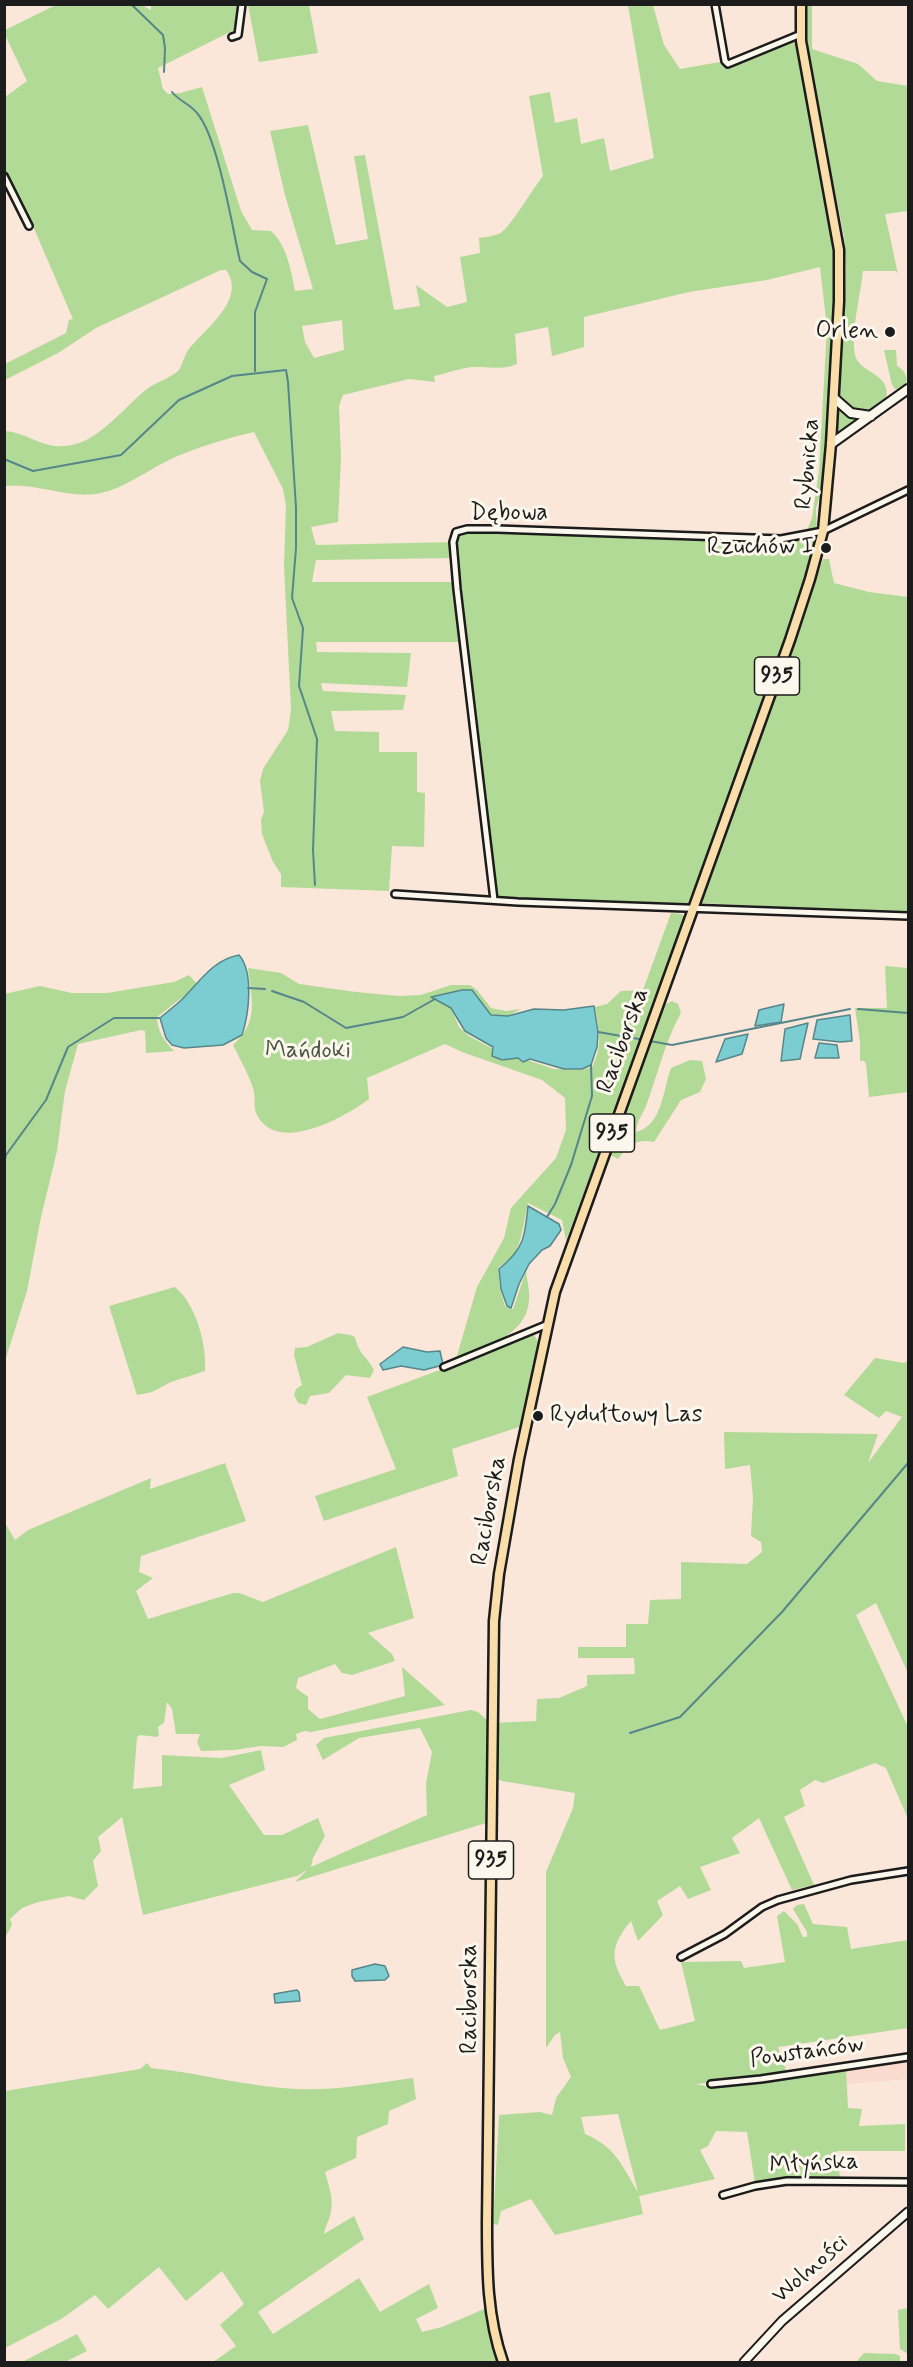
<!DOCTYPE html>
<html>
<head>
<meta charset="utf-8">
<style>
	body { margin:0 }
	#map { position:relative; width:913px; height:2367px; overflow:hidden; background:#fbe6da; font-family:Mynerve,sans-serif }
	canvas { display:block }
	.frame { position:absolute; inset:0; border:6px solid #1c1c1c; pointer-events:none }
</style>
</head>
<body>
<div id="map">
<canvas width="913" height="2367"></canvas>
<div class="frame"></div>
</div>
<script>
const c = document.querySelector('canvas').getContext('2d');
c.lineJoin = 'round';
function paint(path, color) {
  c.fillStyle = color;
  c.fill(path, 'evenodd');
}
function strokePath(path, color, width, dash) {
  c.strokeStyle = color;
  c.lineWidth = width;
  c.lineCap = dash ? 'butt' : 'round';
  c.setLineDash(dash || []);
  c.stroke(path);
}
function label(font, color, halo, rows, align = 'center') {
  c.font = font + ' Mynerve,sans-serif';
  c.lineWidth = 6;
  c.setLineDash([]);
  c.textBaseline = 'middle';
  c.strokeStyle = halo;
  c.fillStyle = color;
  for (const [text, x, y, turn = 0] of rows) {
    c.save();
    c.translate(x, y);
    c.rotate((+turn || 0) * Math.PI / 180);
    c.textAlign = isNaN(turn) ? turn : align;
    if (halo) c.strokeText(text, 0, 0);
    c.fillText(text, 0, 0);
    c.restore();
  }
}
paint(new Path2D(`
	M908,2060V2079L846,2084V2067Z`), '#fbdbcd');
paint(new Path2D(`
	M56,5H142L151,10V5H240L234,30L158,68L163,89L168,94L180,93L202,87L241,211L252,230L271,231C287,246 291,270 295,291L313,289L285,195L270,131L308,125L336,245L368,239L354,156L365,155L394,310L420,306L416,285L447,307L467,302L460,257L480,253L479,238C485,237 493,236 499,234C509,230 533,188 543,176L529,96L550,92L555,123L577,118L581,144L604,138L610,171L654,158L628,5H653L664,45L680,69L720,62L731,68L748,58L793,42L799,46L836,258L825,480L816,508L817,538L786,638L691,905L498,899L467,642H316L317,652L411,653L407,687L321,683L323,691L406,695L403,710L331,711L335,731L379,732V752H417V792L425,793L424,847L392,846L389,891L281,887V874L273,862L262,834L261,820L264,812L260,781L263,769L288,730L291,710L284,566L286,505L283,489L254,432C231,437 188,450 167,461C145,472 124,488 101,493C69,500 36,482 5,486V431C34,434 46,454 79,443C102,436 129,403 147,389C156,382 171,378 179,370C183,364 184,355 189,349C206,328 247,299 226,270H221L96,328L58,353L5,380V364L66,333L69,320L73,319L26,210L5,169V97L27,81L5,35V30ZM820,267L827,328L819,471L812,518L803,541L730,542L471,532L461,534L456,542L316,545L311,527L338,522L341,458L339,406L343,395L409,379L435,382L434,376C448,373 465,366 478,367C493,367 504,370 517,364L515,334L548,327L552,356L584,347V317L689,292L767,280ZM342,320L344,350L314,358L305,342L302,326ZM457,558L460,582H312L316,560Z
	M248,5H309L318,53L259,62Z
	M806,5H812V49L858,64L877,81L908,86V211L885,214L898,274L896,271H863C861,292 849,340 856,358C863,374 892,374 886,400C868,413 851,419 839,394L846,269L844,236L813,84L807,48Z
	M884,350H896L897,366C905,370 909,378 905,387L901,390L895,389L892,385Z
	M838,409L861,419L846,430L836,433Z
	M823,559H829L834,583L869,592L908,597V913L700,903Z
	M671,913L682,914L685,918L566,1241L562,1220L528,1203L521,1237L515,1255L498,1268L500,1289L505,1306L511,1309H513L526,1271C527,1280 530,1291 529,1300C527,1336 484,1347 456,1359L477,1287L504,1238L511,1208L556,1158L566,1130L565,1098L542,1080L462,1052L445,1044L367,1078L369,1099C345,1117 278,1155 257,1115C253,1108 256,1096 253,1088C248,1073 240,1059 233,1045C259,1022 252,1000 248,968L281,973L299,984L356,992L399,996L421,995L451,985H470L477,990L491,1008L506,1011L521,1009L508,1016L491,1015L472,990L432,997L451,1008L459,1027L469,1036L493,1049L492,1056L502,1061L518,1057L554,1069L582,1070L592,1067C603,1047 599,1028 595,1007L607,1004L621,991L643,990Z
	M885,966L908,968V1092L869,1097L866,1064L864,1061H860V1042L855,1008H887Z
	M189,975L198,985L157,1017C157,1031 165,1042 174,1051L146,1053L145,1031L141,1030L78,1044L65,1091L57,1151L41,1217L27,1291L5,1361L4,994L40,986L72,993H107L174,982Z
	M672,1001L678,1004L681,1013C664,1044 658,1074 646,1106C642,1115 637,1121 636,1132C662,1126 663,1090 671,1068L690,1060L702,1061L706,1079L700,1092L681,1100L654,1142C636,1138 629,1145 618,1159L605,1152L656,1009Z
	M175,1287C196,1304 207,1345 205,1371L171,1382L152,1392L137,1395L109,1306Z
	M338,1333L350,1335L355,1337C359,1355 366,1355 374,1370L370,1378L346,1375L329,1393L310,1396L306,1405L298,1403L294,1395L296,1389L302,1385L294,1355L295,1348L307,1347Z
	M534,1335L539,1343L522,1426L452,1449L458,1476L324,1521L315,1496L396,1469L367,1397Z
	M875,1358L904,1363L908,1361V1673L876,1603L856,1615L908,1727V1819L886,1768L875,1763L823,1783L815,1780L800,1790L805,1806L784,1817L814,1885L792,1890L759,1818L732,1838L740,1853L700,1867L711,1890L688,1899L680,1886L657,1901L663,1915L638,1941L631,1921C610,1946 610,1959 626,1986H639L660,2030L695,2021L681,1962L741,1961L744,1968L785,1962L777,1916L784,1911L797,1924L803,1937H807V1932L793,1909L797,1905L804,1904L813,1924L847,1927L851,1949L908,1940V2028L778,2047L786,2070L769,2077L696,2084L715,2088L846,2067L848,2108L862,2109L859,2126L905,2124V2151H837L840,2178H794L755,2183L747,2132L716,2131L708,2146L700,2150L715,2179L639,2196L643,2214L555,2235L531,2199L501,2211L498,2225L493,2224L499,2115L540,2112L552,2115L556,2098L571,2077L563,2058L560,2032L555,2035L546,2048V1872L573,1808L575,1793L502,1781L491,1775L492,1723L536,1721L537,1699L559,1698L587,1686V1675L635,1674L634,1658H578V1647H626V1624H648L650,1600L681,1599V1562L747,1564L762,1552L761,1542L751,1536L753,1497L750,1465L725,1469L724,1432L878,1434L868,1463L902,1417L886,1411L879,1418L844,1395ZM618,2114L638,2192C622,2166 616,2147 585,2134L581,2117Z
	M225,1463L246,1521L141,1556L139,1572L153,1578L136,1591L148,1619L233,1593H239L263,1602L396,1547L414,1618L368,1633L392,1654L395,1661L352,1675L342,1673L335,1664L298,1678L296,1688L308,1697V1709L320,1719L405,1696L402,1667L445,1705L311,1732L305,1731L296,1734L297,1740L283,1747L261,1746L234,1750L201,1751L197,1742L200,1734H176L172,1709L167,1702L164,1723L158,1727L159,1735L157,1737L140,1735L137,1737L133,1789L162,1786V1755L222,1758L261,1750L265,1770L229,1785L264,1835H282L318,1818L325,1836L313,1858L311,1867L427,1815L426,1783L432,1752L420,1728L359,1738L323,1760L316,1745L324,1738L471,1710L478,1712L487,1720L486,1823L295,1882L307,1870L297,1876L143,1915L122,1817L98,1837L101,1851L93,1861L98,1886L84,1900L69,1896L38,1902L22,1908L10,1919L12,1925L5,1938V1523L15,1540L28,1530L151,1478L150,1489Z
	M147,2063L151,2068C200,2073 248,2087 297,2089C335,2091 375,2083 413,2078L416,2099L389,2111L388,2124L357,2137L356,2158L325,2172C328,2184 334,2198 331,2211C330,2219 325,2226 324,2234L354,2216L364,2239L258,2312L273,2334L359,2278L380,2312L429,2284L438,2308L416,2319L422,2332L442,2327L484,2309L504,2362H213L236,2346L220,2325L244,2304L222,2271L186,2301L159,2267L108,2309L95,2295L61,2319L5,2348V2091L140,2069Z
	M908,2308V2354L900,2349L898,2310Z
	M77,2334L87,2351L65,2362H22Z
	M864,2353L896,2354L900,2356V2362H856Z`), '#b1da96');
const water = new Path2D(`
	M239,955C254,972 249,1014 242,1035L223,1045L184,1048L172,1045L166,1038L160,1018C166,1013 172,1008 178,1003C198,985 211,960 239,955Z
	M462,990H472L491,1015L508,1016L534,1009L564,1010L594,1006L598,1032L597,1047L591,1065L582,1069H564L530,1059L523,1062L518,1058L502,1060L492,1056L493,1047L465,1031L451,1008L431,997Z
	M784,1004L781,1022L755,1026L759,1010Z
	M850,1015L852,1041L840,1042L813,1039L817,1020Z
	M808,1023L800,1059L781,1061L785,1029Z
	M748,1034L742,1054L716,1062L725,1039Z
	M819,1043L837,1045L839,1058H815Z
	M528,1206L559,1224L561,1230L550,1246L542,1250L529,1264L519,1284L511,1308L507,1306L501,1289L499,1269C524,1249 525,1237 528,1206Z
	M403,1347L427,1352L440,1351L443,1365L424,1370L401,1366L383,1370L380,1364Z
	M375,1964L385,1966L389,1976L385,1980L355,1981L352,1976V1970Z
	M297,1990L299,1992L300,2001L275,2003L274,1994Z`);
paint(water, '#7bcdd2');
strokePath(water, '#558689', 1.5);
strokePath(new Path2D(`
	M131,4L163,35L165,48L164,72
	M172,92C179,101 190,104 197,113C218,137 232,226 240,261L252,272L267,279L255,312V371
	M4,459L33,471L121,455L179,400L232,376L286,370L288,382L296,508V548L292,598L303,628L299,686L317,739L313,850L315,885
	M248,988L265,989
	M272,991L304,1002L346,1028L403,1017L435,999
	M858,1009L908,1013
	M598,1032L639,1039
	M650,1041L672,1045L850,1009
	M4,1163L6,1155L46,1100L68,1047L114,1018H160
	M547,1217L555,1204L571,1165L592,1096L591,1065
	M630,1733L680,1717L782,1612L908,1463`), '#558689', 2);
const minor = new Path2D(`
	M715,4L725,61L728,64L801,34
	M232,37L238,35L242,4
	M4,176L29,226
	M395,894L518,902L908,916
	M494,900L457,589L453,542L456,532L467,529H497L781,539L823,531L908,490
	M444,1367L548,1324
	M681,1957L725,1934L762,1907L778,1900L851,1880L908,1871
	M711,2084L761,2079L908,2057
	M723,2195L755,2186L787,2181L908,2182`);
const tertiary = new Path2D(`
	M744,2362L782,2321L908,2212`);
const secondary = new Path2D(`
	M834,398L851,413L871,416
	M831,444L908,389`);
const primary = new Path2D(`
	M503,2362C487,2317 487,2271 487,2223L494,1621L499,1574L519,1459L555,1292L790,640L810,579L823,531L831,444L839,301V250L801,41V4`);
strokePath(minor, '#1c1c1c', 10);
strokePath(tertiary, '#1c1c1c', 11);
strokePath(secondary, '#1c1c1c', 12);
strokePath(primary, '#1c1c1c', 13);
strokePath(minor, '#fbf7ec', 5);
strokePath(tertiary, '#fbf7ec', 7);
strokePath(secondary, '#fbf7ec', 8);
strokePath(primary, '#f9deab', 8);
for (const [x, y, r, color] of [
	[890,332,6,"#1c1c1c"],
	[826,548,6,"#1c1c1c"],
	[538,1416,6,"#1c1c1c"]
]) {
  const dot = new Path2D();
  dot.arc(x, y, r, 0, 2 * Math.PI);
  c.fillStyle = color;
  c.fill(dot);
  strokePath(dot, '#fbf7ec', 2);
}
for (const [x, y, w] of [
	[777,676,45],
	[612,1133,45],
	[491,1860,45]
]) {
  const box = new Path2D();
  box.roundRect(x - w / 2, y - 19, w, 38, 4.5);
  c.fillStyle = '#fbf7ec';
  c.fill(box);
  strokePath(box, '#1c1c1c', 1.5);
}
label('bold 22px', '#1c1c1c', null, [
	["935",777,676],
	["935",612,1133],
	["935",491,1860]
]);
label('24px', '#1c1c1c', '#fbf7ec', [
	["Orlen",878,332],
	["Rzuchów I",814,548],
	["Rydułtowy Las",550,1416,"left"]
], 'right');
label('24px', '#1c1c1c', '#fbf7ec', [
	["Rybnicka",809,464,-85],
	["Dębowa",509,514],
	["Raciborska",624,1041,-70],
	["Raciborska",490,1511,-80],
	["Raciborska",471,1999,-90],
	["Powstańców",807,2053,-8],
	["Młyńska",814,2165,-3],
	["Wolności",811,2270,-41]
]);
label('24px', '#495541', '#fbf7ec', [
	["Mańdoki",308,1052]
]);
</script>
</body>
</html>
